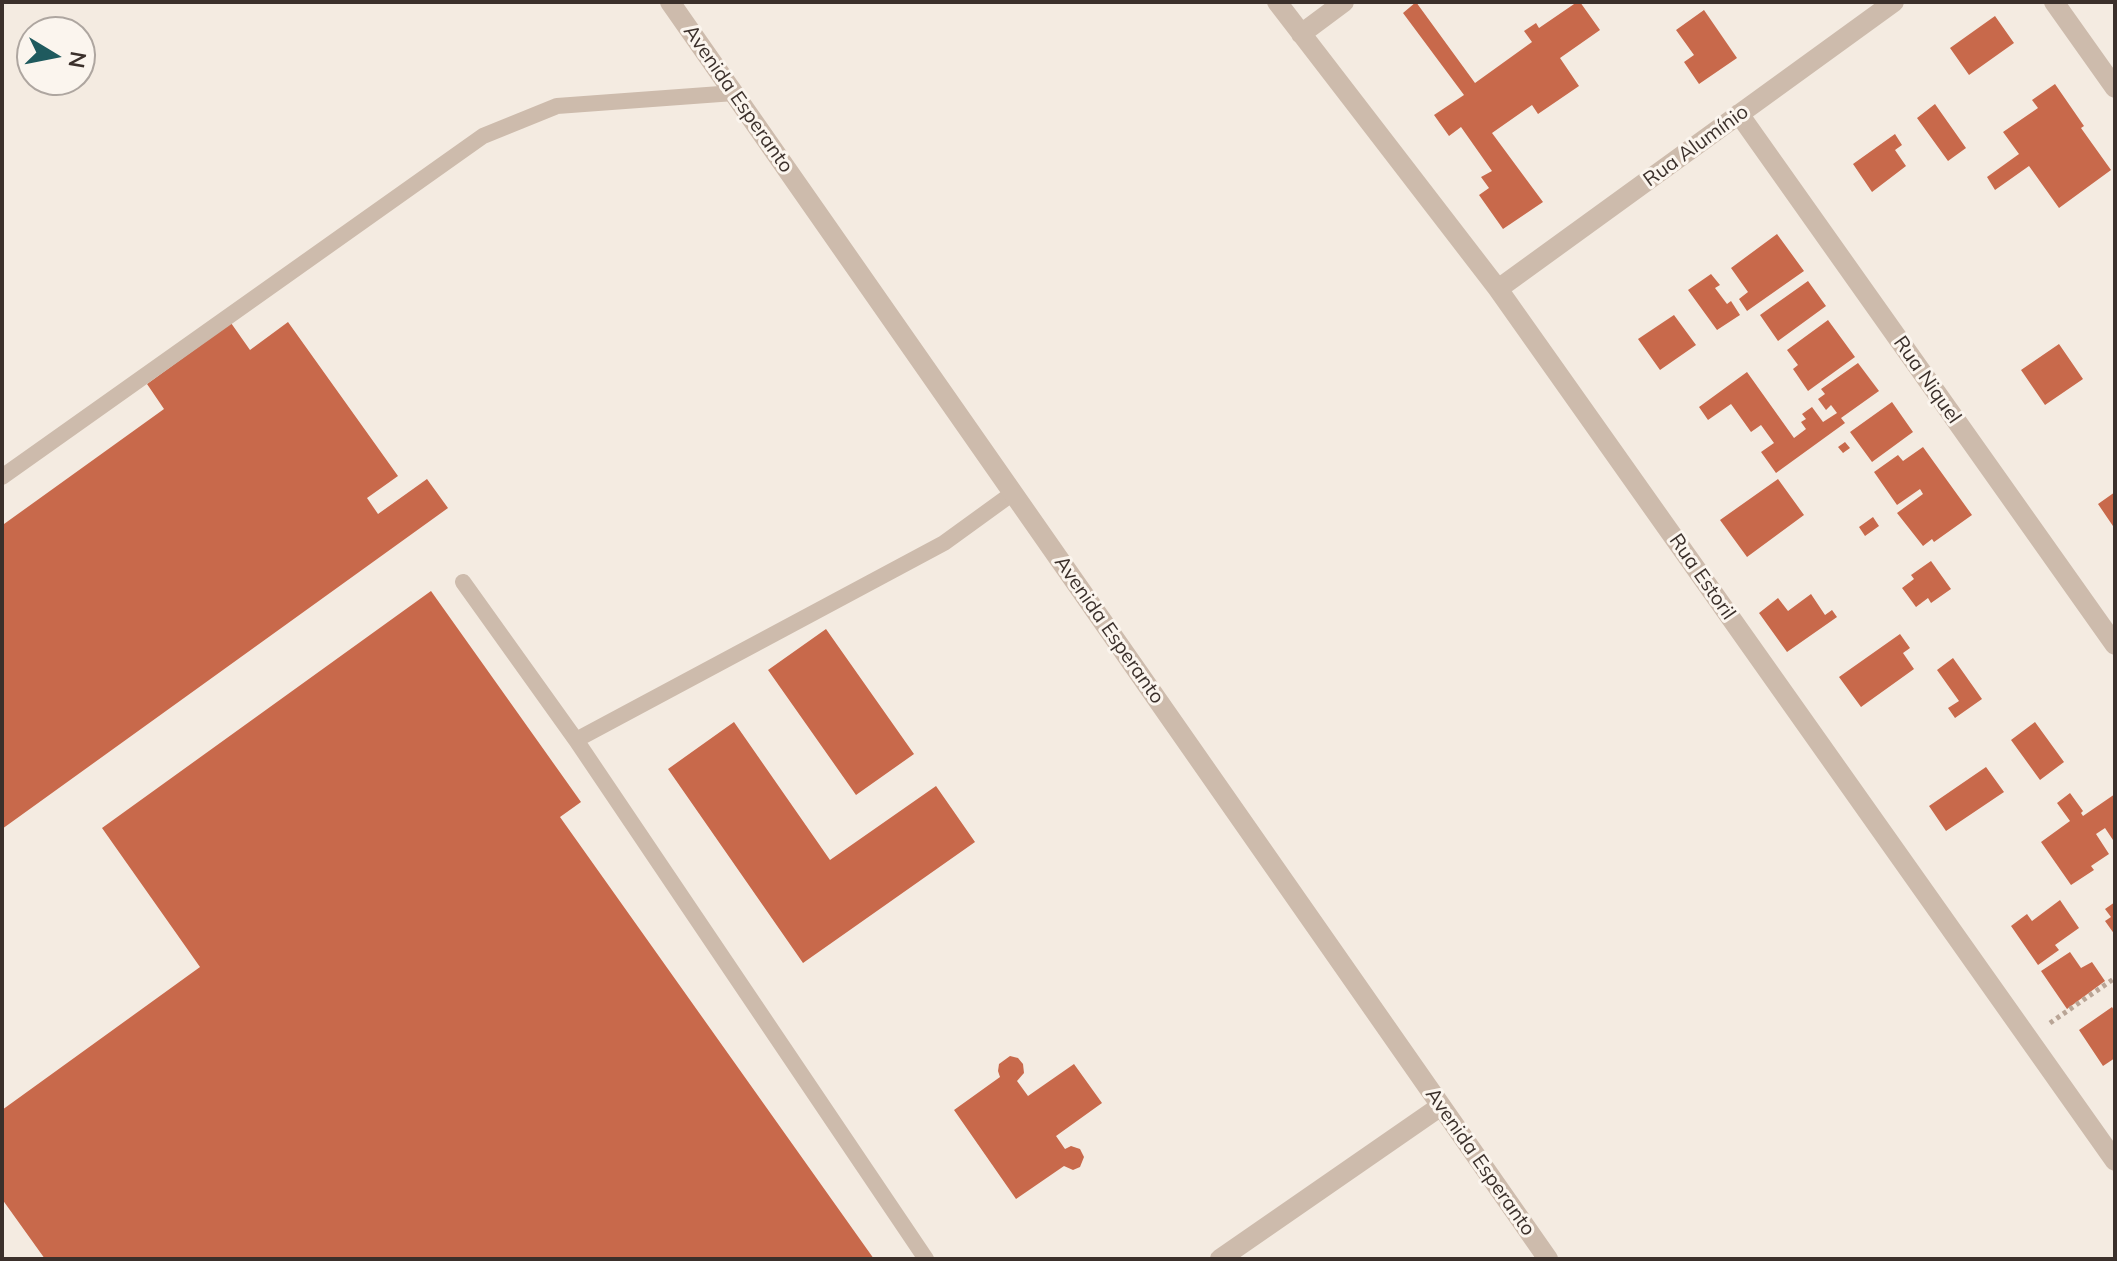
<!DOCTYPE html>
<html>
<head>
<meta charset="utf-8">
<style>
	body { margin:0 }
	#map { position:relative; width:2117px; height:1261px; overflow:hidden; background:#f4ebe1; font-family:Mulish,sans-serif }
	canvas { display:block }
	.frame { position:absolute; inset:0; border:4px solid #3b302b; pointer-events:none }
	.north { position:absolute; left:16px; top:16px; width:80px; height:80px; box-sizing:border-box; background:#fbf5ee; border:2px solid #aea6a0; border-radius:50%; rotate:100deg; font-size:22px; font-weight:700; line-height:32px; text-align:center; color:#3b302b }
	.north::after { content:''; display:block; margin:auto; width:28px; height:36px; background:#1f5a5e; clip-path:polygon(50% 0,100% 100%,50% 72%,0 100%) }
</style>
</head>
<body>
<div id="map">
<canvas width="2117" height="1261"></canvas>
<div class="frame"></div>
<div class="north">N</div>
</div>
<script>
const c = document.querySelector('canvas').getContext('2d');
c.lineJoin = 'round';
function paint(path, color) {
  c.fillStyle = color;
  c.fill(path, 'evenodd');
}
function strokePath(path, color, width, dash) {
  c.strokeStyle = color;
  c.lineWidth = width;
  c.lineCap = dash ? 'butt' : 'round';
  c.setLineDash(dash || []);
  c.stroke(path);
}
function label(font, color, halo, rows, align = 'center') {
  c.font = font + ' Mulish,sans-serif';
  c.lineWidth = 6;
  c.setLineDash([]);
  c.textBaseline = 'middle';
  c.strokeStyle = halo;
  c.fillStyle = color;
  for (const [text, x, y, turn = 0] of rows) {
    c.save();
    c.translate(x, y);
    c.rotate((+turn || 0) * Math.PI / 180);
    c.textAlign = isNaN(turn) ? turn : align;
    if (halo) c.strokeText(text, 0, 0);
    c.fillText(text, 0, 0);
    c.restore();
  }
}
paint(new Path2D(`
	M1416,2L1475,83L1532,42L1524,31L1536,23L1539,28L1577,2H1580L1600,30L1560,58L1579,86L1538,114L1532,105L1492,133L1543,202L1503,229L1479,195L1489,188L1481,177L1492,171L1461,127L1449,136L1434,115L1464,95L1403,13Z
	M1704,10L1737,58L1699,84L1684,62L1694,55L1676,30Z
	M1995,16L2014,43L1969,75L1950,48Z
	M2055,84L2084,126L2081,128L2111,170L2059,208L2029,166L1995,190L1987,177L2019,154L2003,132L2038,108L2032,100Z
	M1935,104L1966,148L1948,161L1917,118Z
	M1895,134L1902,145L1895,150L1906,166L1872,192L1853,164Z
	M1777,234L1804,271L1747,311L1739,299L1748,292L1731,268Z
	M1711,274L1720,285L1715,288L1727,304L1731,301L1740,315L1717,330L1688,290Z
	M1808,281L1826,306L1778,341L1760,315Z
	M1674,315L1696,345L1660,370L1638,339Z
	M1828,320L1855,357L1808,391L1793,369L1798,365L1787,350Z
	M288,322L398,476L367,498L378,514L427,479L448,508L2,829V520L4,524L164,409L147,384L231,323L250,350Z
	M2059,344L2083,379L2045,405L2021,370Z
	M1858,363L1879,391L1841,418L1845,423L1776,473L1761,452L1774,443L1761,425L1751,432L1731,404L1708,420L1699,407L1747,372L1794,438L1806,429L1801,422L1806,419L1802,414L1812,407L1823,422L1837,413L1831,405L1826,410L1818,399L1825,394L1821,389Z
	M1892,402L1913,432L1872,462L1850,432Z
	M1845,442L1850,448L1843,453L1838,447Z
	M1923,447L1972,515L1934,542L1932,539L1923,546L1897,513L1923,494L1920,489L1897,505L1874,472L1898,455L1903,461Z
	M1778,479L1804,515L1747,557L1720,520Z
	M2115,492V529L2098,504Z
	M1873,517L1879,526L1865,536L1859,527Z
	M1931,561L1951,589L1931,603L1928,598L1916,607L1902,588L1914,579L1911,575Z
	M431,591L581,802L560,817L874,1259H45L2,1199V1110L200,967L102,828Z
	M1811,594L1825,615L1832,610L1837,617L1787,652L1759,613L1778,598L1788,611Z
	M826,629L914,754L856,795L768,670Z
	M1900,634L1910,648L1903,653L1914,669L1861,707L1839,677Z
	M1953,658L1982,699L1955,718L1948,708L1959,701L1937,670Z
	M734,722L830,860L936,786L975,842L803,963L668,769Z
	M2035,722L2064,762L2040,780L2011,740Z
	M1986,767L2004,792L1946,831L1929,806Z
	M2070,793L2083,811L2081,813L2083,816L2115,794V843L2105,828L2096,834L2109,854L2091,866L2094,870L2071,885L2041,842L2070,821L2057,803Z
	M2060,900L2079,928L2055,945L2059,950L2038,965L2011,926L2027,914L2032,921Z
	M2115,902V935L2105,921L2111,917L2105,909Z
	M2070,952L2081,968L2092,962L2105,981L2067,1009L2041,971Z
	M2112,1007L2115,1012V1058L2103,1066L2079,1030Z
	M1010,1056L1018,1058L1023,1064L1024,1073L1017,1081L1028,1096L1074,1064L1102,1103L1056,1136L1065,1149L1071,1146L1080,1149L1084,1157L1080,1167L1073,1170L1064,1166L1016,1199L954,1110L1000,1077L998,1071L999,1064Z`), '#c8694b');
strokePath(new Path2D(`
	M2050,1023L2115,978`), '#b9a596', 5, [4, 4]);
strokePath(new Path2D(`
	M2,477L483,136L557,106L734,93
	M463,582L576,740L926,1259
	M576,740L944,543L1013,493`), '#cdbbac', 16);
strokePath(new Path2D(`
	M670,2L1548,1259
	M1277,2L1498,289L2115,1161
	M2054,2L2115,88
	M1301,34L1344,2
	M1739,114L2115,645
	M1498,289L1894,2
	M1220,1259L1441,1106`), '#cdbbac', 20);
label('20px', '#3b302b', '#fbf5ee', [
	["Avenida Esperanto",738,99,55],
	["Rua Alumínio",1696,146,-36],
	["Rua Niquel",1927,380,55],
	["Rua Estoril",1702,577,55],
	["Avenida Esperanto",1109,630,55],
	["Avenida Esperanto",1480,1162,55]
]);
</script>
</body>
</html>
